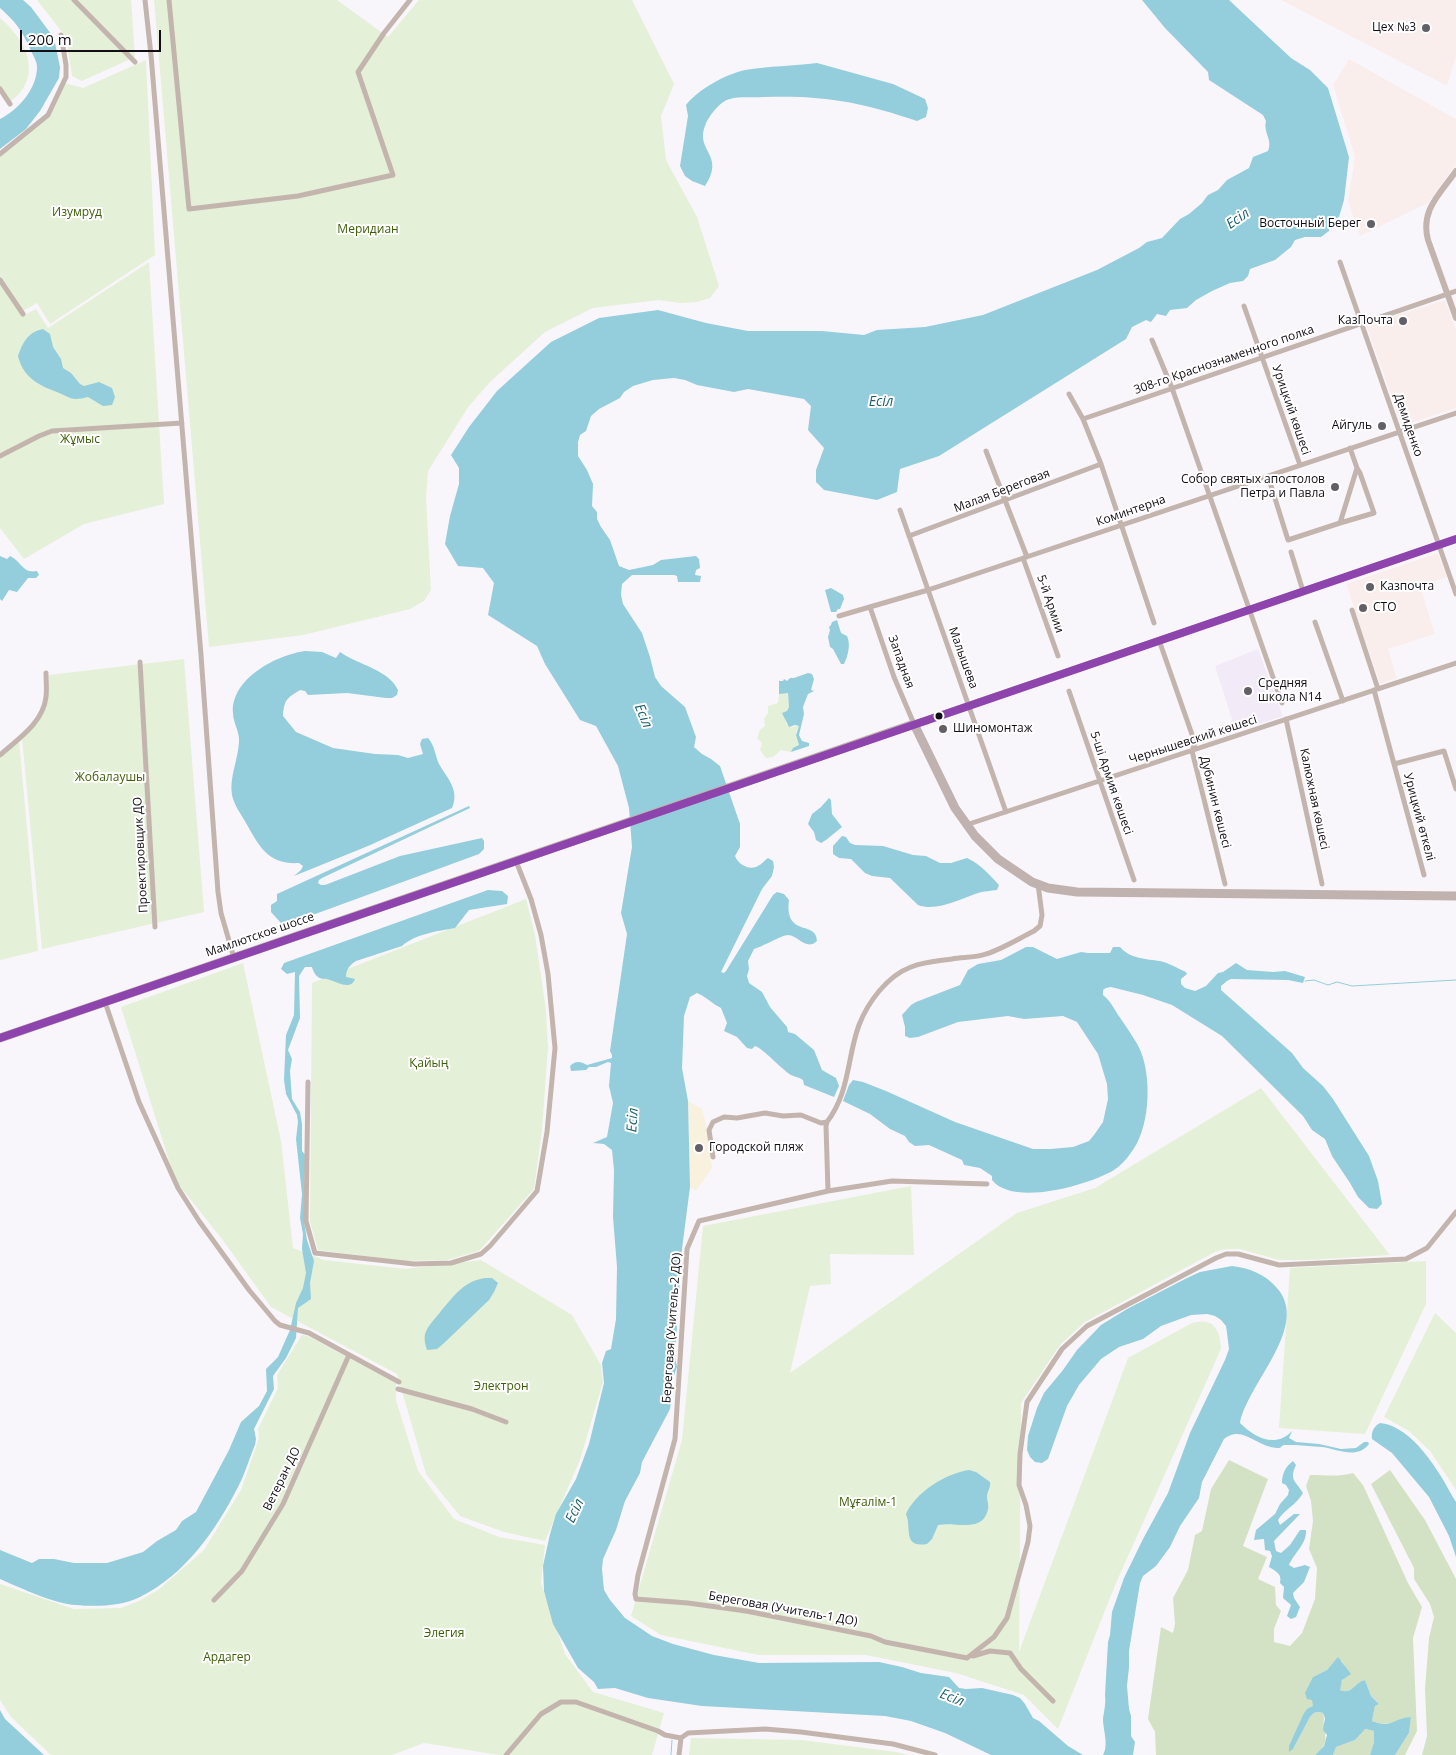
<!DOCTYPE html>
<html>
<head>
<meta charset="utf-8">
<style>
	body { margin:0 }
	#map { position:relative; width:1456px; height:1755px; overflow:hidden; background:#f9f6fb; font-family:"Open Sans",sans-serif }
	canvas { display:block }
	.scale { position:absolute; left:20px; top:30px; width:141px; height:22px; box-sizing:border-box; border:2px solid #120e15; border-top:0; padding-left:6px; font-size:15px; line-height:18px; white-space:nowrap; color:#120e15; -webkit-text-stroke:4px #fff; paint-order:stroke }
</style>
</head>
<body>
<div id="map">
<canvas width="1456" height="1755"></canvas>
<div class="scale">200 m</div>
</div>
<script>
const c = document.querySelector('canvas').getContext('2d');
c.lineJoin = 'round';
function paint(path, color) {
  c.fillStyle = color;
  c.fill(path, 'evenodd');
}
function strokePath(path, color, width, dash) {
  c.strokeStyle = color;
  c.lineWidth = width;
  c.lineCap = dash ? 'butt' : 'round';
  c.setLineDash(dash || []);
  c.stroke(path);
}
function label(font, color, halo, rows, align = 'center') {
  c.font = font + ' "Open Sans",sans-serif';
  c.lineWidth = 4;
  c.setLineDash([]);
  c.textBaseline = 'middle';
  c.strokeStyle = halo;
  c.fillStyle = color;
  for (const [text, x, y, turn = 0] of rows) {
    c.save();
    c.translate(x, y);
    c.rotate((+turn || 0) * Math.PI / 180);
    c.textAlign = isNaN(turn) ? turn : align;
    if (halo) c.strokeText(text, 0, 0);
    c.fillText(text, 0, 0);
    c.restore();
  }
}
paint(new Path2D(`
	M1281,0H1456V56L1447,86Z
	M1349,59L1456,119V164L1428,203L1360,236L1348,202L1355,157L1333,85Z
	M1445,300L1456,330V408L1402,426L1366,325Z
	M1438,553L1447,577L1420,586L1435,634L1388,649L1397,678L1380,684L1346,584Z`), '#faeeec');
paint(new Path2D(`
	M1258,649L1283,716L1236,732L1215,666Z`), '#f2eaf7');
paint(new Path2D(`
	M37,0H131L135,57L82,81L72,76L66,37Z
	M154,0H337L388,37L419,0H632L674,84L661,116L666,160L697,217L719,286L710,298L697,302L680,303L659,300L593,308L545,332L490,382L469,406L428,471L426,498L431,590L424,601L410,609L303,635L209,647Z
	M0,18C27,41 44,77 10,102L0,88Z
	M146,60L155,255L50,324L37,303L23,311L0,276V157L50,116L65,83L83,88Z
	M149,262L164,504L84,524L24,559L0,528V281L23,316L36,309L48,328Z
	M184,659L204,912L42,949L22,738C44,712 49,711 49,675Z
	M786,692L788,693C787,698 790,702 789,707C788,714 785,717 786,724L792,727L799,726L796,732L799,746L793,748L791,752L781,750L773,757L766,758L760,750L762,743L757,738L760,730L765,726L764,719L768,713V706L778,703L779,694Z
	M19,740L38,951L0,960V757Z
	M526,899L535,935L546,1010L548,1048L542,1130L534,1189L479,1251L447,1260L405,1261L318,1250L310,1221L312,983Z
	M243,963L281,1141L293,1248L324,1260L406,1269L481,1260L572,1315L601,1365L603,1382L580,1460L545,1541L504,1532L460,1516L426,1474L397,1374L271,1307L222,1239L175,1180L121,1007Z
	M1261,1088L1390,1255L1307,1260H1279L1240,1249H1226L1215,1252L1085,1322L1060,1345L1021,1403L1019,1652L1128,1358L1190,1324C1213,1316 1220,1329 1221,1349L1116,1583L1058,1729L1024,1695L956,1673L866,1655H759L661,1635L631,1616L682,1440L703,1226L911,1186L914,1255L830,1254L831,1284L810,1286L790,1373L1017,1213L1095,1188Z
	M1426,1261V1304L1365,1434L1279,1428L1290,1268Z
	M1435,1313L1456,1333V1490L1430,1451L1409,1431L1384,1417Z
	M302,1335L308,1336L396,1383V1400L418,1471L454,1519L499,1537L545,1545L541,1583L565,1654L593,1692L664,1713L652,1755H499L424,1743L392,1755H51L11,1717L0,1700V1584L74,1609L121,1608L139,1601L158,1590L204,1550L241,1490L259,1438L258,1429L278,1388L277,1375Z
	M691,1738L802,1740L896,1752L909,1755H689Z`), '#e4f0d7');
paint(new Path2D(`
	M1229,1460L1268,1479L1243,1546L1267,1557L1258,1579L1275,1587L1276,1605L1281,1611L1274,1629V1642L1290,1646L1302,1633L1315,1599L1317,1568L1309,1549L1313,1521L1311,1501L1306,1486L1310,1475C1326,1475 1338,1477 1353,1473L1363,1485L1408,1583L1422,1607L1413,1638L1417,1731L1405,1755H1395L1409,1733L1411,1717C1393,1720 1391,1728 1372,1721L1375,1706L1379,1704L1371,1696L1365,1680C1354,1682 1353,1695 1340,1690V1685L1347,1671L1342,1661L1335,1662L1327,1670L1313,1677V1706L1308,1708L1293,1749L1310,1717C1314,1712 1317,1711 1323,1713C1325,1718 1323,1721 1324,1725C1326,1740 1328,1744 1315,1755H1156L1155,1732L1148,1719L1161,1627L1173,1633L1175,1624L1173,1598L1188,1570L1195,1535L1202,1531L1211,1489Z
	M1390,1470L1425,1520L1456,1579V1755H1422L1427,1736L1425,1689L1429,1638L1434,1617L1430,1604L1414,1579V1568L1371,1484Z
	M1364,1729L1374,1731V1742L1370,1755H1333L1336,1747L1355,1740Z`), '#d3e2c4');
paint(new Path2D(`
	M688,1101L702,1109L707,1128L712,1168L696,1191L690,1187Z`), '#f7f1de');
paint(new Path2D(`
	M0,0H23L31,7L54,38L60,67L59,78L40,111L26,129L0,149V119C18,110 37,89 37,67C37,62 34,57 32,53C23,32 17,23 0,8Z
	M1142,0H1229L1291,58L1310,70L1328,88L1349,157L1344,200L1339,217L1330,221L1329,231L1321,237H1305L1295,240L1291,247L1275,260L1250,269L1248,276L1243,281L1230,283L1212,291L1196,300L1187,308L1170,310L1166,316L1157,314L1151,322L1146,320L1132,327L1126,339L939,456L900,469L897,492L877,500L824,490L816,482V470L824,448L808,430L811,406L804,399L748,389L734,392L697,385L685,380L674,378L653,380L633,386L624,392L620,398L599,409L591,416L586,431L580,435L578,442V456L587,470L593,484L592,506L597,512V519L601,527L610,540L619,566L629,570L653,565L661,560L696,556L699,559L700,568L696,570L695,575L701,576L700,582H678L677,576L674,575H632L622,584L621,595L623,604L642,633L650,657L655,677L661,686L685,707L696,737L694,747L702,754L711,759L720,766L740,824V847L735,856C738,864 749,871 758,866C762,864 765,860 768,858L773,861L774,867L772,876L762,889L721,972L724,973L726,971L773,895L777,892L784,894L789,900C784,938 817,920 817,941C806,951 799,936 788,935C782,935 762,947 754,949L748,961L749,969L747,976L749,983L762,992L770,1007L787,1027L788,1032L795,1034L814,1050L822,1070L836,1078L839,1086L834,1097L804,1085L803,1080C799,1077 795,1077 791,1075C781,1069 764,1049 755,1046L752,1049L747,1048L737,1037L724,1031L727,1023L721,1008C712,1004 707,997 697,993L690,997L684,1016L682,1068L688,1101L690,1187L682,1249L675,1357L677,1367L673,1378V1389L670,1409L642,1462L640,1473L625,1501L616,1530L603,1559L602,1569L604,1590L610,1600L625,1618L652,1636L673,1644L714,1655L759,1663L879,1662L902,1667L921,1673L949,1677L959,1688L966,1689L982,1688L1013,1695L1020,1698L1025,1704L1033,1718L1039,1721L1068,1746L1083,1755H991L945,1733L911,1721L885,1716L702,1706L648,1698L615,1688L598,1689L594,1682L578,1668L553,1624L544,1591L543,1566L550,1534L556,1514L576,1479L589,1444L604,1383L602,1363L606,1351L611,1349L616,1319L617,1267L613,1217L614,1170L612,1150L604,1144L593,1143L607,1137L613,1103L609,1086L611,1063L608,1062L596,1067H589L586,1070L571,1071L570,1066C575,1061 580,1061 587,1065L612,1058V1055L610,1051L627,934L621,913L632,847L629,808L618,766L596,726L580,720L545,664L537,646L488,615L494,583L483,568L458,566L445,544L450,516L459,484V468L451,455L469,427L497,391L551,342L599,318L658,310L706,323L748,331H822L864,335L877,330L925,327L983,315L1097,270L1139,248L1147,242L1162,238L1180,219L1189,214L1202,203L1208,195L1218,190L1227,180L1249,168L1253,157L1268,151C1273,140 1263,133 1266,121L1263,115L1209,80L1208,72L1165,28Z
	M817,63L893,84L925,99L928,108L926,117L917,121C862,102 823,95 764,97C753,98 740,96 730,99C720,101 708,117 705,126C695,151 726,155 705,186L692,181L685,176L680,166L688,116L686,105C699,89 724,75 745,70C768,66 794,66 817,63Z
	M43,329L50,334L53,347L61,359L63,368L71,373L80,384L84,386L99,382L112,388L115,397L112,405L103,406L88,397C83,398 80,399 76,399C69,399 63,394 57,392C38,385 23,377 18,356C23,342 28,332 43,329Z
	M0,556L7,559L10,556C21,561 23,574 37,571L39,575L36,578H28L17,592L9,590L2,601L0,599Z
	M831,588L843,595L844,599L840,609H838L836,612H831L825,590Z
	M837,620L841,633L847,636C851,644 848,656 844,664H841L833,649L830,647L828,637L830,630L829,627L831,625L832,622Z
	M305,651L322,652L336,658L340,652C358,665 388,669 398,690L397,695L392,698H386L347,693L308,695L305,691L300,690C287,698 284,700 283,716L296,732L333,748L375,754L398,755L408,758L423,754L420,744L422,739L428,738C435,746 435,755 439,764C447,778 460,790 452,808L368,846L294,876L301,870L303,866L299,863C268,865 259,846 246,823C241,814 234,805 232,795C229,778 238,760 239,742C240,732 233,723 233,713C231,678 277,655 305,651Z
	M808,673L812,674L814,679L811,690L814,691L808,694L803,707L804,714L799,735L802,741L809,743V746L791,752L793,748L799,745L796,735L799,726L795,725L789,727L782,713L787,711L789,707L788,693L779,694V681H783L784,679L787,681L790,678H794Z
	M829,798L831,800L832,814L842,827L826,840L821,843L816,840L814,832L808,824L812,814L821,807Z
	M469,806L470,808L322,878L319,880L318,883L321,885H325L400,856L482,838L484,841V849L479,854L288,924L281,923L271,912V905L277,901V894Z
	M842,836L846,837L850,843L855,845L883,846L913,855L926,856L940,863H951L967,858C980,864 990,875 999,885L997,890C991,891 984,891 978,893C960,899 937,912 918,905L890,878L872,876L865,873L851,859L839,858L833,854V846Z
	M488,890L502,891L508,896L507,904L469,910L455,928C438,931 415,934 402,946L356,961C350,965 346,969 346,977L355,979C351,990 339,983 330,980C326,978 322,980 318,977C315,975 313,971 312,967H305L299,976L300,1018L288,1050L292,1059L290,1071L292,1099L300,1112L302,1124V1151L306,1156L307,1161L304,1177L306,1187L304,1221L307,1240L314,1261L310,1283L311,1299L298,1308L296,1338L286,1358L273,1376L274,1389L254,1429L256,1439L255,1445C249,1459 245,1474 238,1487C216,1530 185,1575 140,1597C122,1606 96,1607 76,1605C54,1604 21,1588 0,1579V1550L32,1563L39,1559H54L74,1563H107L143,1552L157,1541L176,1530L182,1521L196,1512L229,1450L241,1422L259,1406L267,1391L266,1369L278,1357L290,1330L296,1303L303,1288L306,1273L302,1249L303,1234L300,1218L302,1194L296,1139L298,1122L297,1115L286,1094L284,1080L286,1035L294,1015L295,972L287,974L281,969L284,963Z
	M1026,947H1033L1057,959L1081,952L1088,953H1110L1113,947H1120C1130,959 1147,959 1160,961C1167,962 1179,969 1186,972L1187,974L1181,979V984L1185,988L1195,991L1206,986L1218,973L1223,972L1236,963L1247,970L1273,972L1285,971L1305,977L1303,983L1288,980L1231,979L1227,981L1221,986V990L1292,1053L1303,1068L1323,1086L1333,1099L1369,1156L1378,1181L1382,1204L1377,1209L1369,1208L1358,1197L1350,1183L1332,1156L1325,1139L1312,1130L1303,1116L1222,1036L1172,1005L1143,995L1111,987L1106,988L1103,990V995C1111,1001 1115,1011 1121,1019C1128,1030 1136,1040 1141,1052C1152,1080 1150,1130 1130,1154C1126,1160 1120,1166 1114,1170C1089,1185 1013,1207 992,1180V1176L980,1168L964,1165L962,1160L929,1145L915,1146L909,1142L905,1136L890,1129L870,1114L843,1101L849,1085L853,1080L863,1082L886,1091L955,1122L1033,1149H1050L1073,1147L1089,1141L1094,1135L1103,1122L1108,1099L1107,1084L1098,1054L1077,1022L1063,1016L1024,1019L1008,1016L958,1022L918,1037L910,1038L905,1036V1027L902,1015L911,1005L916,1002L960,985L968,970L978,964L1001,960Z
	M1232,1266C1249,1268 1265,1274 1276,1287C1312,1325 1247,1384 1240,1423C1254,1437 1275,1449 1292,1431L1289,1438L1296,1442L1319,1444L1341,1449L1356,1448L1364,1442H1368L1369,1444C1357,1460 1337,1449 1322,1447C1313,1446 1304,1446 1295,1445C1293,1445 1286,1445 1284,1445C1279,1447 1283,1448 1277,1448C1258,1448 1242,1424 1224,1439L1202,1482L1199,1498L1180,1526L1170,1547L1156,1566L1143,1576L1140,1583L1129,1651V1667L1127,1686L1129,1709L1131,1716V1736L1135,1742L1133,1755H1103C1109,1745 1103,1730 1103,1719C1104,1711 1106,1704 1105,1695L1108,1642L1110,1635L1112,1612L1124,1578L1143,1539L1168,1493L1190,1433L1225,1360L1229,1349L1227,1333L1226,1326L1221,1320L1215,1316L1207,1314L1191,1315L1161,1326L1143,1339L1119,1347L1101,1359L1079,1385L1067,1406L1048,1459L1042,1463L1035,1462L1030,1457L1027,1450L1028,1436L1037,1408L1044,1393L1063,1370L1077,1350L1101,1325L1127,1309L1187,1278L1200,1272Z
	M485,1278H492L498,1283L494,1292L489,1300L443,1344L437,1349L427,1350C425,1344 424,1340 425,1334C428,1325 436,1318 441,1311C454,1296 464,1281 485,1278Z
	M1380,1423C1413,1426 1440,1473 1454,1499L1456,1502V1557L1449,1536L1429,1497L1392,1453L1372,1439C1371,1432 1374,1426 1380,1423Z
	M1293,1461L1296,1465C1289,1480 1295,1480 1303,1493C1296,1505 1284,1510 1278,1520L1280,1525L1294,1514H1300L1274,1541L1276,1551L1281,1553L1290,1545L1300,1530H1306C1307,1544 1294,1553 1289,1565L1294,1568L1305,1565L1310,1567L1304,1582L1293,1593L1294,1598L1300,1607L1296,1617L1291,1619L1287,1616L1291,1605L1283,1598L1284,1587L1280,1583C1282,1574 1277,1572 1269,1567L1272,1556L1270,1551L1265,1550L1264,1539L1254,1540L1256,1530L1275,1514L1280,1504L1288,1495L1289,1490L1286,1485L1282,1483C1282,1473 1286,1466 1293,1461Z
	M969,1470L976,1472L990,1482C991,1488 987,1491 987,1497C987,1501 989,1505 988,1509C983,1534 956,1521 938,1525L932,1539L927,1544C902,1548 912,1528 906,1514C915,1493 946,1473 969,1470Z
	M1338,1657L1351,1674L1342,1680L1340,1690C1353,1695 1354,1682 1365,1680L1371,1696L1379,1704L1375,1706L1372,1721C1392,1729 1393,1718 1411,1717L1409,1733L1395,1755H1370L1374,1742V1731L1365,1729L1355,1740L1336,1747L1333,1755H1315L1324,1746L1327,1735L1323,1730L1325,1718L1323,1713C1317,1711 1314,1712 1310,1717L1293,1749L1289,1752V1746L1304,1713L1308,1708L1313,1706L1312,1700L1307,1699L1305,1693L1313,1677L1327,1670Z
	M0,1710L5,1719L44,1755H0Z`), '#94cddc');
strokePath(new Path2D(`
	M1305,981L1314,980L1328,985L1337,982L1352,986L1456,980
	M671,1755L672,1740`), '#94cddc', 1);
strokePath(new Path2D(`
	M74,0L135,62
	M145,0L151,55L201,655L218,892L221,913L234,958
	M169,0L189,209L298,196L393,175L358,72L384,33L410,0
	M0,89L10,104
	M0,154L48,115L66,77V65L61,35
	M1340,262L1456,594
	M0,280L23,314
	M1244,306L1300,465
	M1152,340L1172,388L1282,703
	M1069,394L1083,419L1101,464L1154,623
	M1083,419L1456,291
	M986,451L1027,557
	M0,456L39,436L52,431L182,423
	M1268,476L1288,540L1340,523L1357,468L1350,448
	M900,510L1006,812
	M1340,523L1374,513L1360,473L1357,468
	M909,536L1101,464
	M1291,552L1303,591
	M1023,558L1058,656
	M870,607L894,677L914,724
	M1352,610L1378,689
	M839,616L928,590L1456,413
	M1315,622L1343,701
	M1159,640L1195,743L1192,751L1225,884
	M140,662L155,927
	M1374,690L1424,875
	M1069,691L1134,880
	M1286,719L1322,884
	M0,755C18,739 43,723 46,697C47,690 46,681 46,673
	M1394,764L1444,751L1456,789
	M966,825L1456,663
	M105,1002L139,1102L178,1188L199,1221L249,1290L275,1321L280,1325L309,1333L399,1382
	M308,1082L306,1221L315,1253L414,1264L451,1263L481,1254L490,1246L537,1191L547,1132L555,1048L548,974L541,935L531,899L516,861
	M827,1122L826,1126L828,1191
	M713,1157L709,1130L713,1122L724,1117L737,1118L765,1113L783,1116L801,1115L821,1123L827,1122C850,1092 847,1057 859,1025C868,1002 887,976 911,967C924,962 938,961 952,959C963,957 975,958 986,954C1002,949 1018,939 1034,931L1040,926L1042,915L1038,884
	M987,1184L892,1181L828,1191L699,1221L687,1249L675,1439L638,1575L635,1594L636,1599L688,1603L746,1611L871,1636L885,1642L967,1658L994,1637L1007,1618L1028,1542L1030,1526L1026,1505L1019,1485L1020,1454L1027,1402L1062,1349L1087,1326L1216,1258L1226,1254H1238L1279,1265L1406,1259L1427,1248L1456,1212
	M398,1389L472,1409L506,1422
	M214,1600L242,1571L283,1504L349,1355
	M973,1656L990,1651L1010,1653L1021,1669L1053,1701
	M506,1755L541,1714L561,1702H576L658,1731L665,1735L681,1738L688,1733L765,1729L801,1732L893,1744L935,1755
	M679,1755L681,1738`), '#c3b5ae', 5);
strokePath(new Path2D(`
	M1456,171C1440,194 1420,210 1428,240L1456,318`), '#c3b5ae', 6);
strokePath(new Path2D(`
	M914,724L1456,539`), '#c2b3ad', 7);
strokePath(new Path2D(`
	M0,1038L914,724L955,808L975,836L998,859L1032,882L1048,888L1077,892L1456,896`), '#c0b2ae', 9);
strokePath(new Path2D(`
	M0,1038L1456,539`), '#8e44ad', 8);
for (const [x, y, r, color] of [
	[1426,28,5,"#635f66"],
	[1371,224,5,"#635f66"],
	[1403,321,5,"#635f66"],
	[1382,426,5,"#635f66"],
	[1335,487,5,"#635f66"],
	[1370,587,5,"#635f66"],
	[1363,608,5,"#635f66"],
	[1248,691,5,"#635f66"],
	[939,716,4.5,"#120e15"],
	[943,729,5,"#635f66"],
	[699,1148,5,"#635f66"]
]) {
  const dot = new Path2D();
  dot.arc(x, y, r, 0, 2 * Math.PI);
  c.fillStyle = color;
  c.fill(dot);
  strokePath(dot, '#fff', 2);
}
label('12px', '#120e15', '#fff', [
	["Цех №3",1416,28],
	["Восточный Берег",1361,224],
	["КазПочта",1393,321],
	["Айгуль",1372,426],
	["Собор святых апостолов",1325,480],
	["Петра и Павла",1325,494],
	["Казпочта",1380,587,"left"],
	["СТО",1373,608,"left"],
	["Средняя",1258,684,"left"],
	["школа N14",1258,698,"left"],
	["Шиномонтаж",953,729,"left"],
	["Городской пляж",709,1148,"left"]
], 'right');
label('12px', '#3d5e06', '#fff', [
	["Изумруд",77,213],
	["Меридиан",368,230],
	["Жұмыс",80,440],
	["Жобалаушы",110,778],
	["Қайың",429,1064],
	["Электрон",501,1387],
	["Мұғалім-1",868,1503],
	["Элегия",444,1634],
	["Ардагер",227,1658]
]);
label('12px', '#120e15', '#fff', [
	["308-го Краснознаменного полка",1224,360,-19],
	["Урицкий көшесі",1291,410,71],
	["Демиденко",1408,425,71],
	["Малая Береговая",1002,491,-21],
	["Коминтерна",1131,511,-19],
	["5-й Армии",1050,604,71],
	["Малышева",963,658,70],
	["Западная",901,662,70],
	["Чернышевский көшесі",1193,740,-18],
	["5-ші Армия көшесі",1111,783,71],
	["Калюжная көшесі",1314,799,78],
	["Дубинин көшесі",1215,802,76],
	["Урицкий өткелі",1419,817,75],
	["Проектировщик ДО",141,855,-93],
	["Мамлютское шоссе",260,935,-19],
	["Береговая (Учитель-2 ДО)",672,1328,-86],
	["Ветеран ДО",282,1479,-64],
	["Береговая (Учитель-1 ДО)",783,1609,10]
]);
label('italic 14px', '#1f6170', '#fff', [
	["Есіл",1238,219,-35],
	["Есіл",881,402],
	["Есіл",643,716,67],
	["Есіл",633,1120,-87],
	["Есіл",575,1511,-65],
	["Есіл",952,1698,21]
]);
</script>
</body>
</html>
